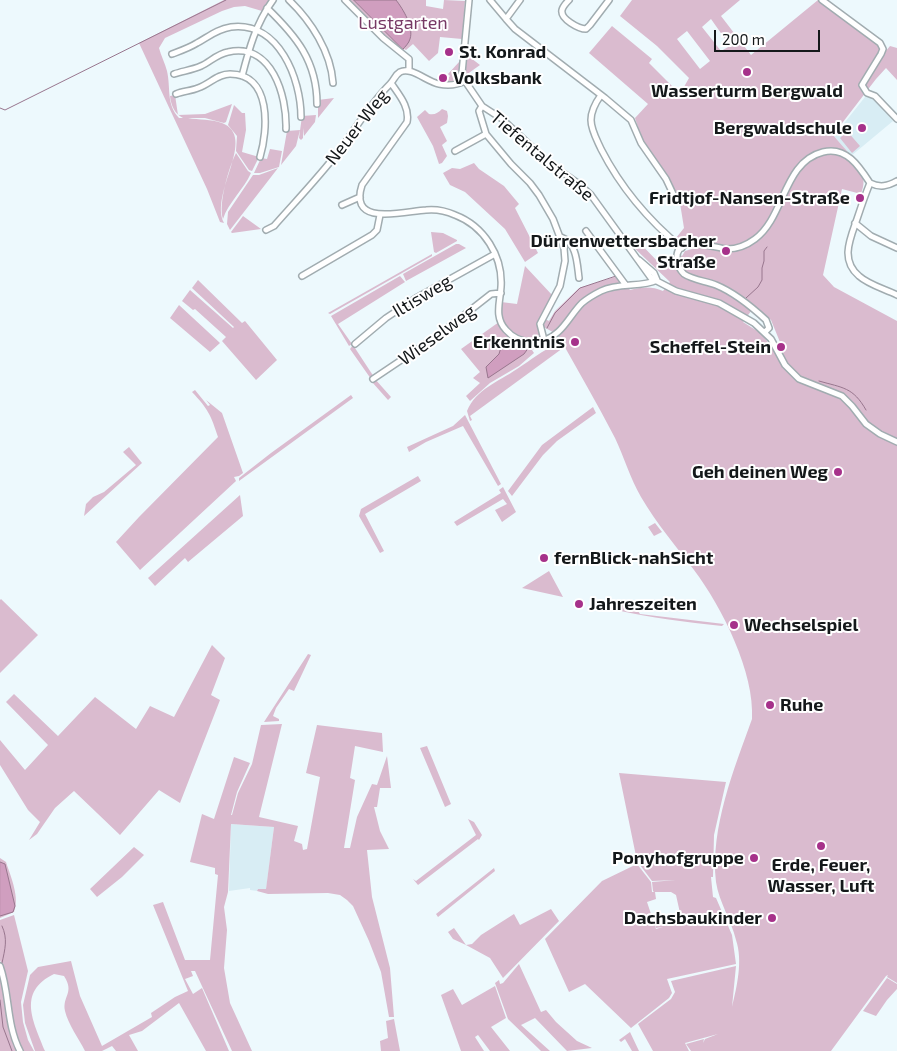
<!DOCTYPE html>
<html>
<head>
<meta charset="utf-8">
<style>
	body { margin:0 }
	#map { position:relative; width:897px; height:1051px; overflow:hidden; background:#edf9fd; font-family:"Exo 2",sans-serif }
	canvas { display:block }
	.scale { position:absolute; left:714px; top:30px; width:106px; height:22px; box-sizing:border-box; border:2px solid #14181a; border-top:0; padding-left:6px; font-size:15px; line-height:18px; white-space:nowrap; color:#14181a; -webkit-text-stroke:4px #fff; paint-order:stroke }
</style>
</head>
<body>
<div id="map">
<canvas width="897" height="1051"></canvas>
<div class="scale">200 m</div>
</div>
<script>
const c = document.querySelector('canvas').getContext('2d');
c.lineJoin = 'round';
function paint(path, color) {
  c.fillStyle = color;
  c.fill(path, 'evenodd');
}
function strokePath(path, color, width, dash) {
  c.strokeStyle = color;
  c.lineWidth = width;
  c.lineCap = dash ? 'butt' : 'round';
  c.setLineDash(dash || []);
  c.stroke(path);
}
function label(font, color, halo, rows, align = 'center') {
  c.font = font + ' "Exo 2",sans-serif';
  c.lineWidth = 4;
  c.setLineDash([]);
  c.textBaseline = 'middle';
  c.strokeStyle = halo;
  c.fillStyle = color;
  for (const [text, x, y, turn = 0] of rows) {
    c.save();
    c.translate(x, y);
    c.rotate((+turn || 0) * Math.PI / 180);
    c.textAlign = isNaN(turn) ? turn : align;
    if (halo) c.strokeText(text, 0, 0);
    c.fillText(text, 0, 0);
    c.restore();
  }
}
paint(new Path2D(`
	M865,97L873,98L893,121L851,156L834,136Z
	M231,824L274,827L266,890L258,889L257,891L250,890V888L229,891Z`), '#d8edf4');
paint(new Path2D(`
	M224,0H270L262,11L245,6L234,7L222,11L165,38L159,48C161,56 165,63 167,71C171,89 166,104 179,118H183C175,114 171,106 170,96L175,95L178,115L205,114L232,104L226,122L224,123L205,118H188C199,120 211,119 222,123C258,137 209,193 224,223L220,222L207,189L139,43Z
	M348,0H426V6L443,9L444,0L465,1L462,39L440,37L438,53L429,61L413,44L406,50L404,49L403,54Z
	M632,0H740L721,16L751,55L818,0L877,42L880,49L874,63L862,80L890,46L897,48V80L886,68L876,79L833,135C842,146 858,161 862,174C865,181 863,188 861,194L842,189L823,275L834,287L897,321V983L887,977L888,975L886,976L831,1051H691L686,1044L704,1039L703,1043L705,1039L718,1034L685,1043L689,1051H653L638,1024L671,999L675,992L671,981L736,966L732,1007C737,986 743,961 736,940C731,920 719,902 716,882C710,828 734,769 752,719C755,673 722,607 694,570C676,546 656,523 641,497C630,478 624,457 615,438C597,403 577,369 558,335L542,326L545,319L549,321L555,311L579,288L618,276L630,290C641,287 652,286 663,291L670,282L629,243L634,237L663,267L676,253L682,256L685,251L699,247L700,240L680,242L676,238L684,228L679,197L643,143L635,118L648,104L589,53L612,26L652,59L649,63L680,94L689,78L657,46L620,16ZM711,19L730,46L721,51L702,27ZM687,31L710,61L700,69L677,39ZM754,307L771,320L784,352L777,355L762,334L743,322Z
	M467,55L480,65L466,75L465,73Z
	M459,62L461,64L459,82L444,83L450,76L448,74Z
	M334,98L318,118V100Z
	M234,105L242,113H245L246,130L242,152L259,157L252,171L249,170L236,151L237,136L228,125Z
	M442,109L447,111L448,116L447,123L440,127L447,141L442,145L447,156L442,163L439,164L433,146L417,117L425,110L429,114C435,115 438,113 442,109Z
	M316,115L315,122L304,136L303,128V138L301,140L299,138L302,116Z
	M300,130L296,146L281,165L287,131Z
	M847,131L860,146L852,153L840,138Z
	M270,149L282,151L279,167L260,173H254L261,158L267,159Z
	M236,153L248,171L251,173C244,189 228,203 223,219C218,204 229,167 236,153Z
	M474,163L479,169L504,186L519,204L515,208L538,253L525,262L505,229L465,192L450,185L443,173L452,168L460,169Z
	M278,168L230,230L227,224L228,212L253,175H259Z
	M243,216L261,229L232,233L231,232Z
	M431,232L443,233L457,240V241L436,253L434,252Z
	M456,244H459L466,248L406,281L403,274Z
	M432,254V256L330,314L328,313Z
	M525,266L553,296L541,319V338C526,346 507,333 502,318C500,313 501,307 501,302L517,304Z
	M400,276L405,282L338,324L352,344L349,346L331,316Z
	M198,280L242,323L245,321L277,360L256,380L222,341L226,337L195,309L193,310L182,301L190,290L233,328L234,327L192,288Z
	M179,305L220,343L210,352L170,318Z
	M499,322C507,340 524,348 543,344L544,346L541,349L539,346L532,350L534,353L519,366L490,383L470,401L466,396L480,383L473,378L480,372L461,349Z
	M558,344H561L563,348L470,416L472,420L470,421L467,411C476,389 498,382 517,369C531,360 542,350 558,344Z
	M353,345L374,377L371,379L350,349Z
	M375,379L391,397L388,400L372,382Z
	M195,390L208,406L210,405L206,400L222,413L243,473L239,476L234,477L236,481L140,570L116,542L139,517L218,437C211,415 208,409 192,392Z
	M351,395L353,398L239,481V478L271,453Z
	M593,407L596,413L557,441L543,455L512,496L508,491L542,445Z
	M465,415L501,484L498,486L463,426L426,442L409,452L407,447L453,426Z
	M129,447L142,463L84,516L86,504L93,497L104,492L136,465L123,452Z
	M418,476L421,481L365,514L384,551L380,553L359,516L361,509Z
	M503,487L516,512L502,522L495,510L507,504L503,499L457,526L454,522L501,493L499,490Z
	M240,495L243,516L188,562L185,558L155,586L148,578Z
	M655,523L662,532L654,536L648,527Z
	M549,571L563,597L522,588Z
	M1,599L38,635L0,673V600Z
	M630,599L640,614L724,624L722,626C686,622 651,618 616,610Z
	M212,645L225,658L211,695L220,700L180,803L159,790L120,835L74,791L55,808L37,834L29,840L40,822L28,810L0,765V740L25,770L48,745L6,702L14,694L58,736L95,697L136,729L150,706L174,717Z
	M308,654L311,655L294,691L289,689L276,708L273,716L279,719V721L264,722Z
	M282,724L259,817L298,826L294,841L302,844L303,850L307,849L320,777L306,773L317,725L382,733L383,752L355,746L350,778L355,780L344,848H350L357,817L372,784L377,785L387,756L391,788H380L377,807H374L380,831L389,849L367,850L372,897L390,968L394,1017H389L381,972L369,941L353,906L347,900L340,895L328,893L268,894L257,891L258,889H266L274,827L231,824L228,892L224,907L227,930L224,968L230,1003L252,1051H232L195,971H191L193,976L185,979L193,994L202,988L229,1051H206L179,1003L142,1031L129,1035L138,1051H116L112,1046L102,1051H85C79,1039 68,1024 65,1011C62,996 75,993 64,976L54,974C17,992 33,1021 45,1051H35L25,1023L23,1005L30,975L38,967L71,961L80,996L102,1046L152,1017L151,1013L175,997L188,991L153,905L163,902L185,960H210L218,875L215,874V868L190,862L202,814L214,819L234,757L250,763L237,792L231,815H232L238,793L252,764L261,725Z
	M427,746L451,804L445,807L420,748Z
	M619,773L726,782L714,835L713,877H711L713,897L716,898L732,935L736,964L667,979L672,993L669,998L631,1028L585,984L569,992L545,939L602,881L637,864L651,882L652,892H654L653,891L652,882L676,880L652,881L637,861ZM655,892H671L676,895L680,913L654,921L656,928L663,927L656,929L647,902L656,899Z
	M468,819L474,822L482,835L479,840L478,839L418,885L413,879L416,881L476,835Z
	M134,847L144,855L122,877L97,897L90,889Z
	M0,858L6,862C11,877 20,898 14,912L0,918Z
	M494,868L495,871L438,917L436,914Z
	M551,909L559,921L503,978L490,958L466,945L472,944L481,935L514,914L520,925Z
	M14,915L28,971L21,1002L23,1022L28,1040L34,1051H22L18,1044L11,1017L6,977L0,960V920Z
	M454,928L466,945L453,939L448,932Z
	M519,964L541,1012L546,1010L556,1022L577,1041L592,1048L567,1051L535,1018L521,1025L550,1051H541L508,1019L495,983L499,980L500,984L503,983Z
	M0,971L18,1051H0Z
	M887,978L897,984V989L887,1000L876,1016L863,1011Z
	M495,986L506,1018L491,1027L510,1051H490L478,1035L475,1037L484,1051H461L441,995L453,989L462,1005Z
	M394,1019L400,1051H381L380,1041L388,1038L386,1021Z
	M630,1032L639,1051H632L625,1039L621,1042L619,1040Z`), '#dabbcf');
const water = new Path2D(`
	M354,0H396C403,9 414,27 410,39C409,43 405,47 403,49Z
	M511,340L529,347L524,354L488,378L486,367L499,354L502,344Z
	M0,862L5,864L15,906L13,912L0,916Z`);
paint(water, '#d09ebf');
strokePath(water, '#98768e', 1);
strokePath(new Path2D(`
	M0,108L5,110L226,0
	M746,298L758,287L762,280V268L764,261V251L767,247
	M547,328L555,313L580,288L616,276
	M819,381C843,388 853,387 866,410
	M2,926C8,939 5,949 2,963
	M0,1000L3,1027L12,1051`), '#98768e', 1);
const minor = new Path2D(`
	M289,0C311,21 331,52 333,83
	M345,0L383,38L409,59V71
	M469,0L462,73L465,81L482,106L502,119L549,163L579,184L591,195L651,278L676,291L719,303L754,323L771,339L785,365L799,379L842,396L852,406L866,424L880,434L897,442
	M490,0L506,19L515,29L605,98L631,120L641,143L666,179L674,196
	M569,0C566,3 563,6 562,10C560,19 579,29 586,29L590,25L609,0
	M822,0L880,43L883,49L881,54L862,85L867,93L875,96L897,119
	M267,8C296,36 317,61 317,104
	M506,19L520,0
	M172,54C180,51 189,48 197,43C208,37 217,29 231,27C279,21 301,79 301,117
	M174,74C183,71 192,70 201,66C210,62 217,54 228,52C272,42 287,96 286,129
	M242,76C249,49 256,23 273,0
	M391,83C399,95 410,107 407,122L362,185C348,228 405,211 426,210C436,209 446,211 455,215C484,226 503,256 501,287C500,303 494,317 506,330C519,345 543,346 558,332C567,324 573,312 582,303C588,298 595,294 601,291C620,282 641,288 657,280
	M176,94C183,91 191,91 198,88C210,84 217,74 230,74C272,74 268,130 260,157
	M601,95C596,102 591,111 591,120C591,130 597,140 601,149C621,188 648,220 682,248
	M482,106L479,111L486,134L511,164L530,183L539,195L553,219L564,248L565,261L560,286L540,324L544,340
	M455,151L486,134
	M870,183C865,195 861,207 857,219C850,239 840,260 859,276C869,285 885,289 897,295
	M870,183C880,188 888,186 897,181
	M342,205L360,197
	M855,223L871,236L897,248
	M266,230L274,226C296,201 319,177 339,151C357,127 369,105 390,84C394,80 395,75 400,72C411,66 427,82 439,84C448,86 457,85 465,81
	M586,231L625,284
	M561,237C577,243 577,263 579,278
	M639,260L654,273L657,280
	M302,276L372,235L377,230L380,215
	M765,332L769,328L766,320C753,308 733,292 716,285C706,281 693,280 684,274C680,270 678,266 677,261C674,232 713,248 727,249C736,249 747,245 755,239C785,217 783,162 823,152C846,146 859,166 870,183
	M355,344L386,318L416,298L495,254
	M373,379L440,334L491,294L501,293
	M0,966C10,994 6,1024 20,1051`);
strokePath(minor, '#a1acb0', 8);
strokePath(minor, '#fff', 5);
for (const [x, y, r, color] of [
	[449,52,5,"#a6318a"],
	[747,72,5,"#a6318a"],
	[443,78,5,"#a6318a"],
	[862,128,5,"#a6318a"],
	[860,198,5,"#a6318a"],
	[726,251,5,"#a6318a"],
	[575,342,5,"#a6318a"],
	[781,347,5,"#a6318a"],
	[838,472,5,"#a6318a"],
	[544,558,5,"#a6318a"],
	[579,604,5,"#a6318a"],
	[734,625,5,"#a6318a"],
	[770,705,5,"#a6318a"],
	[821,846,5,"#a6318a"],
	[754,858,5,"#a6318a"],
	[772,918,5,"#a6318a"]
]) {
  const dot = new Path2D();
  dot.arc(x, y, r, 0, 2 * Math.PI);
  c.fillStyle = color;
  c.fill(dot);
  strokePath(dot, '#fff', 2);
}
label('18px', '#773965', '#fff', [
	["Lustgarten",403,23]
]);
label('bold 18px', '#14181a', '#fff', [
	["St. Konrad",459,52,"left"],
	["Volksbank",453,78,"left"],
	["Wasserturm Bergwald",747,91,"center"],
	["Bergwaldschule",852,128],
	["Fridtjof-Nansen-Straße",850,198],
	["Dürrenwettersbacher",716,241],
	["Straße",716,262],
	["Erkenntnis",565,342],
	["Scheffel-Stein",771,347],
	["Geh deinen Weg",828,472],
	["fernBlick-nahSicht",554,558,"left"],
	["Jahreszeiten",589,604,"left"],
	["Wechselspiel",744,625,"left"],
	["Ruhe",780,705,"left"],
	["Ponyhofgruppe",744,858],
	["Erde, Feuer,",821,865,"center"],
	["Wasser, Luft",821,886,"center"],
	["Dachsbaukinder",762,918]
], 'right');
label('18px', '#14181a', '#fff', [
	["Neuer Weg",357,127,-52],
	["Tiefentalstraße",542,156,40],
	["Iltisweg",422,296,-31],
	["Wieselweg",437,335,-36]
]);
</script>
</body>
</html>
